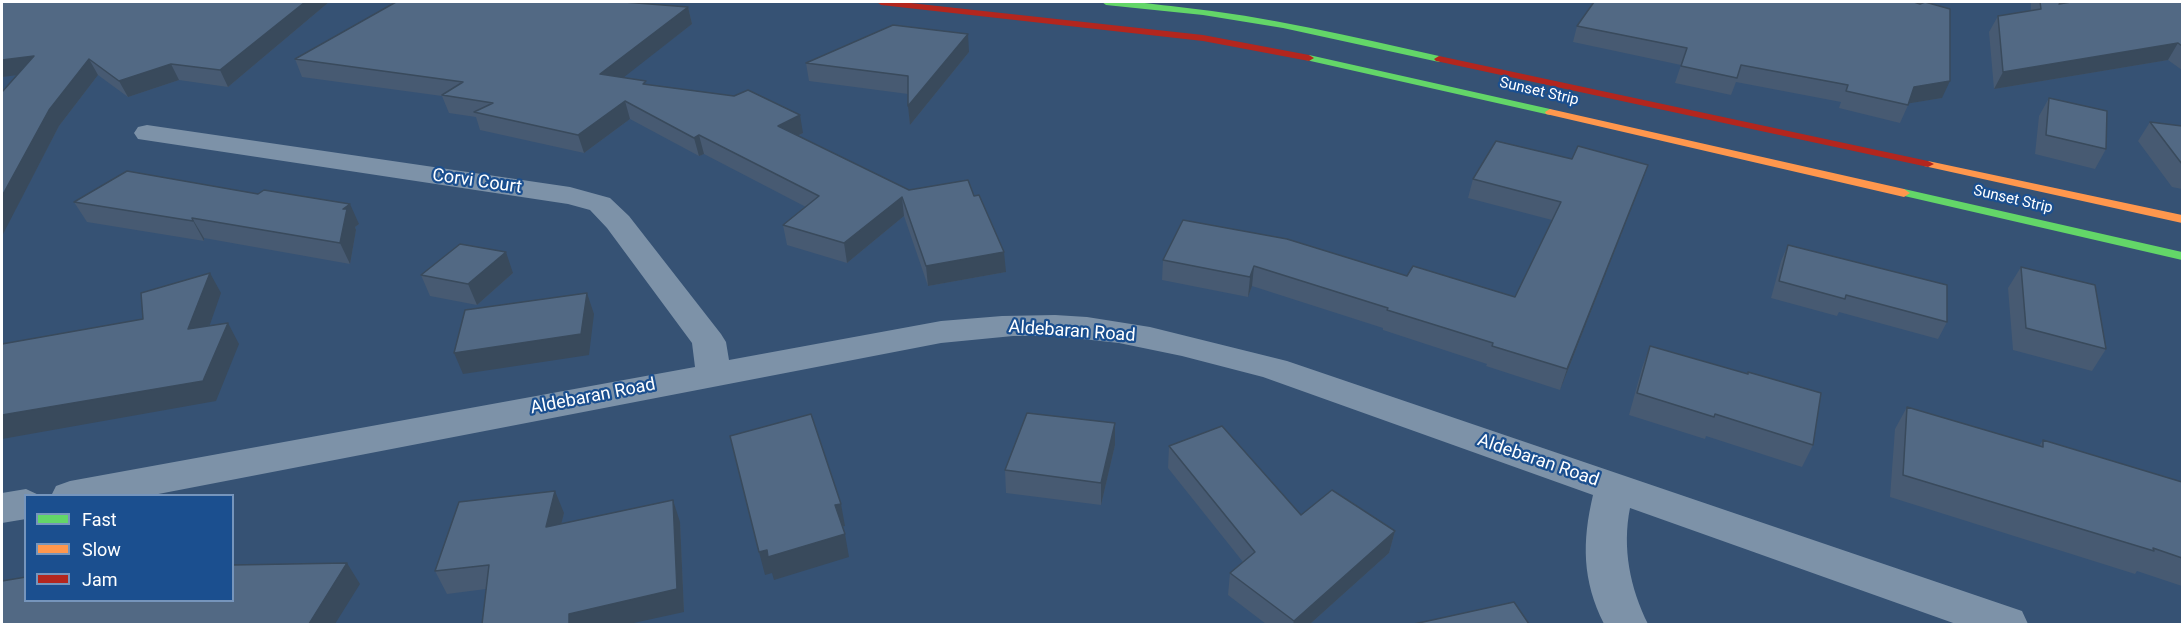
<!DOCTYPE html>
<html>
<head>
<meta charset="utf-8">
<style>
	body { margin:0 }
	#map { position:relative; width:2184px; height:626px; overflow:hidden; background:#365274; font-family:Roboto,sans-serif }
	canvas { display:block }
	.frame { position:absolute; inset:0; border:3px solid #fff; pointer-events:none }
	.legend { position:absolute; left:24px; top:494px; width:210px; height:108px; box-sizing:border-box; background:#1b4f8f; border:2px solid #7695bc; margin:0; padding:8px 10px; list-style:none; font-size:18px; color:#fff }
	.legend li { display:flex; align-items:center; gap:12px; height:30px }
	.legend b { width:30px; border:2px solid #7695bc }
</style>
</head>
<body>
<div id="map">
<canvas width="2184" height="626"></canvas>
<div class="frame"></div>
<ul class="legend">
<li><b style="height:8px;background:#63d668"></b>Fast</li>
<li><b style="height:8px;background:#ff974d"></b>Slow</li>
<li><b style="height:8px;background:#b3261e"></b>Jam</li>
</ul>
</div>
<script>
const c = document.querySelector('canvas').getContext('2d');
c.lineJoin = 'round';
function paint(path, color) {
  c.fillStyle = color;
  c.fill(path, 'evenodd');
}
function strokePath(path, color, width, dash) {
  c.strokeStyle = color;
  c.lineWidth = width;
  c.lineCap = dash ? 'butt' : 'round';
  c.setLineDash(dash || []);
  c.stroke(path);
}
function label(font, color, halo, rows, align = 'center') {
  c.font = font + ' Roboto,sans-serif';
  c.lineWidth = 4.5;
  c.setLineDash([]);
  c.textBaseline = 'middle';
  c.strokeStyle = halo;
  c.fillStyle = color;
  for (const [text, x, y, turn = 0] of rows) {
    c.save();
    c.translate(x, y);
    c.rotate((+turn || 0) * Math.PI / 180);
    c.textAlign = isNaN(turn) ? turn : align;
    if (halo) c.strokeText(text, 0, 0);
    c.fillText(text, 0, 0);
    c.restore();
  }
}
paint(new Path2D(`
	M147,125L570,187L610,198L629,216L721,334L726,342L729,360L941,321L1002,316L1055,315L1087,317L1150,327L1287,361L2022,611L2028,624H1956L1630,508C1622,548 1630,588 1648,624H1604C1582,580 1582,542 1593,495L1263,377L1182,356L1119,343L1055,336H1013L941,343L148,496H51L56,486L70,481L695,367L692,343L607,228L590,210L568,204L138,139L134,133L138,127Z
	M26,489L41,496H26V519L2,523V493Z`), '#7d92a8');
paint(new Path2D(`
	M1102,2C1126,0 1153,4 1179,7C1267,16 1353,37 1439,56L1444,59L1439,62L1283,28L1203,15L1106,5Z
	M1309,55L1550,109L1555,112L1550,115L1306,60V56Z
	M1904,189L2182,252V260L1900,195L1898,193Z`), '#63d668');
paint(new Path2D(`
	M1550,109L1904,189L1910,193L1904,197L1546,114L1545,112Z
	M1928,161L2182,215V223L1924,166V162Z`), '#ff974d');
paint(new Path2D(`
	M877,2H901L1203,35L1309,55L1314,58L1309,61L1203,41L881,5Z
	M1439,56L1928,161L1934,164L1928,167L1436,61L1434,59Z`), '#b3261e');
paint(new Path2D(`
	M2,2H329L228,87L179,80L128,97L98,75L59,126L2,235L16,75L2,77Z
	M2031,2H2182V70L2168,60L1994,89L1989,32L1998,16L2031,10Z
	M688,7L692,24L623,77L803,133L798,136L909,190L1006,272L928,286L904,216L847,263L787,245L783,225L806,207L704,154L699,156L630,119L584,153L480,130L476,117L449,113L442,96L302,77L295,59Z
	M1577,26L1942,98L1909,103L1900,123L1839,108L1841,102L1736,82L1731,95L1675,83L1681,65L1573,42Z
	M969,52L910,125L908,94L809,81L806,63Z
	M2049,98L2106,149L2095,169L2035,154L2039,116Z
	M2150,122L2182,126V189L2172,187L2138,141Z
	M1473,179L1641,184L1560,390L1486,366L1487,364L1383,330V328L1252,286L1248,297L1162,280L1163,260L1407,276L1515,297L1552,220L1468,198Z
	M74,202L359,224L355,227L356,230L350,264L204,238V241L87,222Z
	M1788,245L1947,322L1938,339L1839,312L1837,316L1771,298L1781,261Z
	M2021,267L2106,349L2092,371L2013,350L2008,288Z
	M513,273L477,305L430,296L421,275Z
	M1650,346L1747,374L1748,372L1813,445L1802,467L1706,436L1705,439L1629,415L1642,368Z
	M1907,407L2039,446L2043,440L2182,482V586L2137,571L2135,574L1890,497L1895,429Z
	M1115,445L1101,505L1006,493L1005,470Z
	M1169,446L1301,515L1395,531L1389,553L1310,624H1266L1228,595L1230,573L1243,562L1168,468Z
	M564,513L561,524L680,522L684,612L486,589L447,594L435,571Z`), '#475a72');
paint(new Path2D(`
	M305,2H329L228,87L220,70Z
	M688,7L692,24L605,92L600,74Z
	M968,34L969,52L910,125L908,106Z
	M2178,43L2168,60L1994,89L2003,72Z
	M34,56L43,72L2,77V60Z
	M89,59L98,75L59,126L2,236V196L49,110Z
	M171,64L179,80L128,97L119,81Z
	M1950,81L1942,98L1905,104L1914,87Z
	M625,101L630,119L584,153L578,135Z
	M800,115L803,133L781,144L778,126Z
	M699,135L704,154L699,156L694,138Z
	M1648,165L1641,184L1560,390L1567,369Z
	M902,197L904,216L847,263L844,243Z
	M350,204L359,224L355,227L356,230L350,264L340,243L343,209Z
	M192,218L204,238V241L193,221Z
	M506,252L513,273L477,305L468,284Z
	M1004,252L1006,272L928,286L926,266Z
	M1254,266L1252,286L1248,297L1250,277Z
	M210,273L221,293L201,350L188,329Z
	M587,293L594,314L589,355L463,374L454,353Z
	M228,323L239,344L216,401L2,439V415Z
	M1115,423V445L1101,505V483Z
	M555,491L564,513L555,549L546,527Z
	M673,500L680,522L684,612L629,624H569V614Z
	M841,504L845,526L839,527L835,505Z
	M1395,531L1389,553L1310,624H1293L1294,621Z
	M845,534L849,557L774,580L772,573L765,575L759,552Z
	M347,563L360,584L335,624H309Z`), '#394a5c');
const building = new Path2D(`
	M2,2H305L220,70L171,64L119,81L89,59L49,110L2,196V92L34,56L2,60Z
	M396,2H624L688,7L600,74L646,81L643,84L734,96L748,90L800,115L778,126L909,190L968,180L974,196L979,195L1004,252L926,266L902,197L844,243L783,225L819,196L699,135L694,138L625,101L578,135L474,112L493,103L442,95L463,82L295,59Z
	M1594,2H1914L1920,4L1925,2L1950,9V81L1914,87L1908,105L1846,91L1848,85L1741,65L1737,78L1681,66L1687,48L1577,26Z
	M2040,2H2062L2059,4L2071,2H2182V46L2178,43L2003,72L1998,16L2041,9Z
	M893,25L968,34L908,106V76L806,63Z
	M2049,98L2107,111L2106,149L2046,135Z
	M2150,122L2182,126V164Z
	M1496,141L1572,159L1578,146L1648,165L1567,369L1492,346L1493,343L1387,310L1388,308L1254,266L1250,277L1163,260L1183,220L1287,239L1407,276L1413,266L1515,297L1561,202L1473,179Z
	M127,171L258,194L264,190L350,204L343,209H347L340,243L192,218L193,221L74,202Z
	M460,244L506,252L468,284L421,275Z
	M1788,245L1947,285V322L1846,295L1845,299L1779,281Z
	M2021,267L2095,285L2106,349L2026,328Z
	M210,273L188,329L228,323L203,381L2,415V344L143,319L141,293Z
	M587,293L581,334L454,353L465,310Z
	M1650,346L1748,374V372L1821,393L1813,445L1715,414L1714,417L1637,393Z
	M1907,407L2043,447V440L2182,482V558L2153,548L2154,551L1903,475Z
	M1027,413L1115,423L1101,483L1005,470Z
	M811,414L841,504L835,505L845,534L768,557L767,550L759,552L730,436Z
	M1222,426L1301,515L1332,490L1395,531L1294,621L1230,573L1255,552L1169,446Z
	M555,491L546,527L673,500L677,589L569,614V624H482L489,565L435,571L459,502Z
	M347,563L309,624H2V581L26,577V600H232V565Z
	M1514,602L1529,624H1414Z`);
paint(building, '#526984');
strokePath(building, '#394a5c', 1.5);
label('15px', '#fff', '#1b4f8f', [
	["Sunset Strip",1539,92,13],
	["Sunset Strip",2013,200,13]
]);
label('18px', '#fff', '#1b4f8f', [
	["Corvi Court",477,182,8],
	["Aldebaran Road",1072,332,4],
	["Aldebaran Road",593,397,-11],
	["Aldebaran Road",1538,461,19]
]);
</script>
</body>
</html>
